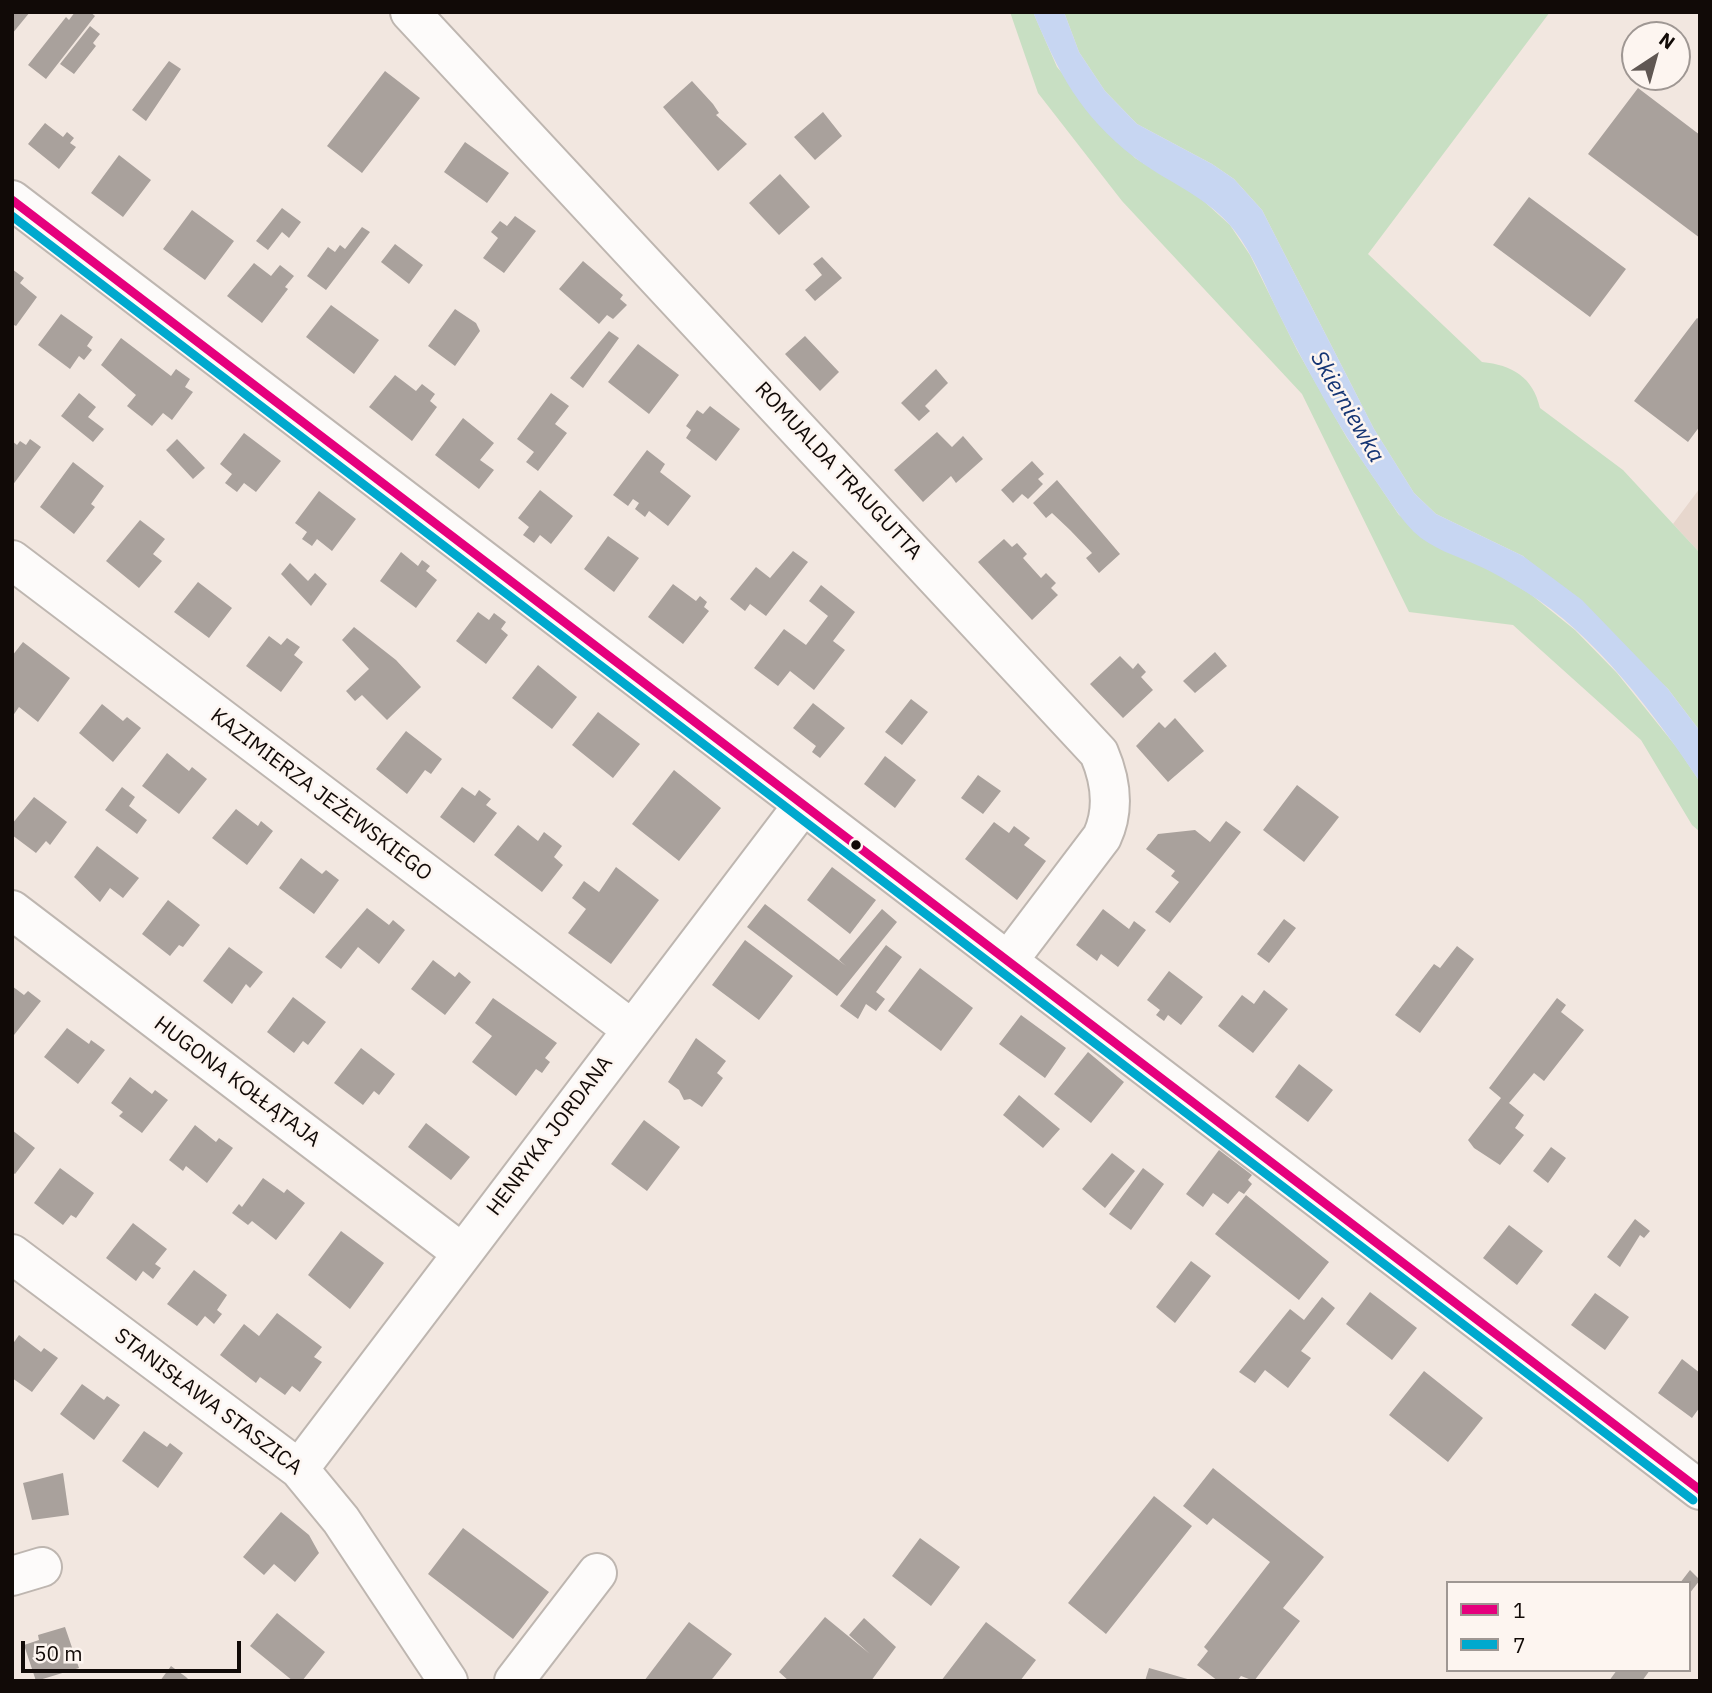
<!DOCTYPE html>
<html>
<head>
<meta charset="utf-8">
<style>
	body { margin:0 }
	#map { position:relative; width:1712px; height:1693px; overflow:hidden; background:#f2e7e0; font-family:"IBM Plex Sans",sans-serif }
	canvas { display:block }
	.frame { position:absolute; inset:0; border:14px solid #110a07; pointer-events:none }
	.legend { position:absolute; left:1446px; top:1581px; width:245px; height:91px; box-sizing:border-box; background:#fdf5f0; border:2px solid #9f9793; margin:0; padding:9px 12px; list-style:none; font-size:21px; color:#110a07 }
	.legend li { display:flex; align-items:center; gap:14px; height:35px }
	.legend b { width:35px; border:2px solid #9f9793 }
	.north { position:absolute; left:1621px; top:21px; width:70px; height:70px; box-sizing:border-box; background:#fdf5f0; border:2px solid #9f9793; border-radius:50%; rotate:36deg; font-size:19px; font-weight:700; line-height:28px; text-align:center; color:#110a07 }
	.north::after { content:''; display:block; margin:auto; width:24px; height:32px; background:#605753; clip-path:polygon(50% 0,100% 100%,50% 72%,0 100%) }
	.scale { position:absolute; left:21px; top:1641px; width:220px; height:32px; box-sizing:border-box; border:4px solid #110a07; border-top:0; padding-left:9px; font-size:21px; line-height:24px; white-space:nowrap; color:#110a07; -webkit-text-stroke:5px #fdf5f0; paint-order:stroke }
</style>
</head>
<body>
<div id="map">
<canvas width="1712" height="1693"></canvas>
<div class="frame"></div>
<ul class="legend">
<li><b style="height:9px;background:#e5007d"></b>1</li>
<li><b style="height:9px;background:#00a9ce"></b>7</li>
</ul>
<div class="north">N</div>
<div class="scale">50 m</div>
</div>
<script>
const c = document.querySelector('canvas').getContext('2d');
c.lineJoin = 'round';
function paint(path, color) {
  c.fillStyle = color;
  c.fill(path, 'evenodd');
}
function strokePath(path, color, width, dash) {
  c.strokeStyle = color;
  c.lineWidth = width;
  c.lineCap = dash ? 'butt' : 'round';
  c.setLineDash(dash || []);
  c.stroke(path);
}
function label(font, color, halo, rows, align = 'center') {
  c.font = font + ' "IBM Plex Sans",sans-serif';
  c.lineWidth = 5;
  c.setLineDash([]);
  c.textBaseline = 'middle';
  c.strokeStyle = halo;
  c.fillStyle = color;
  for (const [text, x, y, turn = 0] of rows) {
    c.save();
    c.translate(x, y);
    c.rotate((+turn || 0) * Math.PI / 180);
    c.textAlign = isNaN(turn) ? turn : align;
    if (halo) c.strokeText(text, 0, 0);
    c.fillText(text, 0, 0);
    c.restore();
  }
}
paint(new Path2D(`
	M1700,488V553L1673,524Z`), '#e7d7cd');
paint(new Path2D(`
	M1010,12H1033L1057,67L1135,158L1197,195L1230,225L1250,255L1297,350L1347,438L1399,515L1529,593L1575,630L1617,673L1678,749L1700,782V832L1692,825L1641,740L1513,625L1409,612L1302,394L1122,201L1038,93Z
	M1064,12H1550L1368,254L1482,362C1512,365 1533,377 1540,408L1623,470L1700,553V731L1668,689L1523,556L1436,514L1414,493L1374,429L1262,210L1234,179L1212,164L1137,124L1105,91L1079,52Z`), '#c8dfc3');
paint(new Path2D(`
	M1033,12H1064L1079,52L1105,91L1137,124L1212,164L1234,179L1262,210L1374,429L1414,493L1436,514L1523,556L1582,600L1668,689L1700,731V782C1656,716 1594,633 1526,592C1511,583 1495,573 1479,566C1457,556 1432,549 1414,532C1398,516 1386,495 1373,477C1338,426 1308,372 1280,316C1265,286 1252,250 1229,224C1202,194 1165,181 1134,157C1080,115 1059,74 1033,12Z`), '#c7d6f2');
paint(new Path2D(`
	M12,12H30L12,34Z
	M75,12H90L95,16L46,79L28,65L66,17L69,20Z
	M90,26L100,34L93,43L96,46L74,74L60,64Z
	M169,61L181,69L146,121L132,110Z
	M385,71L420,98L362,173L327,146Z
	M692,81L713,104L719,113L716,115L747,144L718,171L663,107Z
	M1638,88L1700,135V238L1588,154Z
	M823,112L842,136L815,160L794,137Z
	M45,123L63,137L67,132L74,138L70,143L76,147L59,169L28,144Z
	M465,142L509,173L487,203L444,172Z
	M119,155L151,180L123,217L91,193Z
	M780,174L810,207L779,235L749,203Z
	M1529,197L1626,269L1590,317L1493,245Z
	M282,208L301,222L289,238L282,232L268,250L256,241Z
	M192,210L234,241L205,280L163,249Z
	M515,216L536,231L504,273L483,258L498,238L491,232L500,221L507,226Z
	M362,227L370,232L326,290L307,276L328,247L335,252L340,245L345,249Z
	M395,244L423,265L409,284L381,262Z
	M822,257L842,278L815,301L805,290L822,275L813,264Z
	M583,261L623,295L620,299L627,305L613,319L607,315L599,324L559,289Z
	M254,263L271,276L280,265L294,276L285,287L288,289L262,323L227,296Z
	M12,269L24,278L20,283L37,297L16,326L12,324Z
	M331,305L379,340L354,374L306,337Z
	M455,309L476,323L480,331L455,366L428,346Z
	M61,314L93,337L87,346L92,350L84,360L79,356L70,369L38,345Z
	M1697,318L1700,320V426L1688,442L1634,401Z
	M609,331L619,338L583,388L570,378Z
	M805,336L839,372L820,391L785,354Z
	M121,338L171,376L176,369L190,379L185,387L193,392L172,420L163,413L152,426L127,406L136,395L101,365Z
	M638,344L679,375L649,414L608,382Z
	M936,369L948,383L925,406L930,411L919,421L901,403Z
	M395,375L416,391L422,384L435,394L430,401L437,407L412,441L369,407Z
	M79,393L96,407L88,417L104,429L93,442L61,416Z
	M551,393L569,406L555,424L567,433L538,471L526,462L534,452L517,439Z
	M710,406L740,429L716,461L686,438L691,430L686,426L697,410L703,414Z
	M463,418L494,443L480,460L494,470L479,489L435,455Z
	M937,432L952,447L963,436L983,459L956,483L951,476L923,502L894,470Z
	M244,433L281,461L256,492L244,483L237,492L225,483L232,474L220,464Z
	M30,439L41,447L12,486V441L17,445L20,441L26,445Z
	M177,439L205,468L193,479L166,450Z
	M647,450L665,464L660,472L691,496L668,526L649,511L645,517L635,509L639,503L633,499L628,506L613,495Z
	M1032,461L1044,474L1038,479L1043,484L1028,499L1022,494L1013,503L1001,490Z
	M73,462L104,486L91,504L95,507L74,534L40,507Z
	M1057,480L1120,554L1099,573L1086,558L1092,553L1070,530L1052,513L1046,518L1033,503Z
	M540,490L573,516L551,544L540,535L534,543L523,535L529,527L518,518Z
	M319,491L356,519L332,551L317,539L312,546L302,539L307,532L295,523Z
	M140,520L165,539L153,554L162,561L139,588L106,561Z
	M608,536L639,558L614,592L584,569Z
	M1004,539L1012,547L1017,543L1027,554L1023,558L1041,578L1046,573L1056,583L1051,588L1058,595L1032,620L978,562Z
	M793,551L808,562L766,616L750,604L745,611L730,599L756,567L770,578Z
	M401,552L418,566L422,560L430,566L426,571L437,580L416,608L380,581Z
	M290,563L308,581L315,573L327,584L311,606L281,574Z
	M198,582L232,608L209,638L174,612Z
	M673,584L696,601L700,596L707,602L704,607L709,611L683,644L648,617Z
	M821,585L855,612L833,641L845,650L814,690L790,671L778,686L754,668L784,629L806,645L828,616L809,601Z
	M478,612L489,620L494,613L506,622L501,629L508,635L486,664L456,641Z
	M354,627L396,660L421,687L387,720L362,695L355,701L346,691L369,669L342,640Z
	M269,636L281,645L287,638L300,647L294,655L303,662L281,692L246,666Z
	M23,642L70,678L38,722L19,707L12,717V656Z
	M1215,652L1227,666L1195,693L1183,681Z
	M1120,656L1133,669L1138,663L1146,672L1141,677L1153,690L1123,718L1090,684Z
	M538,665L577,697L552,729L512,698Z
	M911,699L928,712L902,745L885,732Z
	M813,703L845,728L820,758L812,752L816,746L793,728Z
	M102,704L123,721L127,717L141,728L113,762L79,733Z
	M598,712L640,744L613,778L572,745Z
	M1175,718L1204,751L1168,782L1136,746L1159,722L1165,728Z
	M406,731L442,759L431,774L425,770L407,794L376,769Z
	M167,753L189,771L192,767L207,779L179,814L142,786Z
	M885,756L916,780L895,808L864,784Z
	M674,770L721,808L679,861L632,824Z
	M978,775L1001,791L983,814L961,798Z
	M1297,785L1339,817L1304,862L1263,830Z
	M122,787L135,797L129,806L147,820L137,834L105,810Z
	M462,787L475,796L479,790L491,799L486,805L497,813L474,843L440,817Z
	M34,797L67,822L50,845L46,841L36,853L12,835V824Z
	M236,809L258,826L261,821L273,831L247,865L212,838Z
	M1226,821L1241,832L1170,923L1155,912L1179,882L1171,876L1175,871L1146,849L1158,834L1195,830L1210,842Z
	M994,822L1009,833L1014,826L1030,838L1024,845L1046,861L1017,900L965,859Z
	M518,825L538,841L544,832L562,846L554,857L563,865L542,892L494,855Z
	M97,846L139,878L123,898L110,888L100,902L74,877Z
	M301,858L322,874L326,870L339,880L314,914L279,888Z
	M616,867L659,900L611,964L568,933L586,909L572,898L584,881L599,892Z
	M832,867L876,900L850,934L807,900Z
	M168,900L200,925L183,947L179,945L170,956L142,934Z
	M765,904L846,966L839,960L882,909L897,922L837,996L747,927Z
	M367,908L389,925L393,920L405,930L379,964L358,947L341,969L325,957Z
	M1103,909L1129,929L1134,921L1146,930L1118,967L1101,954L1097,961L1076,945Z
	M1284,919L1296,928L1269,963L1257,954Z
	M745,940L793,976L759,1020L712,985Z
	M886,945L902,957L876,992L885,999L876,1011L866,1004L858,1019L840,1006Z
	M1457,946L1474,959L1420,1033L1395,1015L1434,964L1440,968Z
	M229,947L263,972L250,988L246,984L232,1004L203,981Z
	M433,960L455,977L459,972L471,982L445,1015L411,989Z
	M920,968L973,1008L941,1051L888,1011Z
	M1169,971L1203,997L1181,1025L1168,1015L1164,1021L1156,1015L1160,1010L1147,1000Z
	M12,986L24,995L28,991L41,1001L14,1035Z
	M1264,990L1288,1009L1253,1053L1218,1026L1242,995L1254,1004Z
	M293,997L326,1022L308,1045L303,1041L294,1053L267,1032Z
	M493,998L557,1043L545,1058L550,1062L542,1073L536,1069L516,1096L472,1062L492,1036L475,1023Z
	M1557,998L1566,1005L1561,1012L1584,1030L1544,1081L1534,1073L1509,1103L1524,1115L1515,1128L1524,1135L1500,1165L1474,1148L1468,1140L1501,1098L1489,1088Z
	M1021,1015L1066,1048L1045,1078L999,1044Z
	M67,1028L89,1044L91,1040L105,1050L78,1084L44,1057Z
	M696,1038L726,1061L717,1073L723,1078L702,1107L690,1099L684,1100L679,1090L668,1082Z
	M361,1048L395,1074L379,1095L374,1091L363,1105L334,1083Z
	M1088,1052L1124,1082L1091,1123L1054,1094Z
	M1299,1064L1333,1090L1308,1122L1275,1097Z
	M130,1077L152,1094L155,1090L168,1100L142,1133L119,1116L123,1112L111,1103Z
	M1019,1095L1060,1129L1043,1148L1003,1115Z
	M644,1120L680,1147L647,1191L611,1164Z
	M426,1123L470,1157L451,1180L408,1147Z
	M195,1125L216,1142L219,1138L233,1148L207,1183L186,1166L183,1171L169,1160Z
	M12,1130L35,1148L15,1174L12,1172Z
	M1551,1147L1566,1158L1548,1183L1533,1171Z
	M1219,1150L1252,1175L1248,1180L1252,1184L1244,1194L1239,1191L1228,1204L1213,1193L1203,1207L1186,1194Z
	M1112,1153L1135,1171L1105,1208L1082,1189Z
	M60,1168L94,1193L76,1218L71,1215L63,1225L34,1203Z
	M1143,1168L1164,1184L1131,1230L1109,1214Z
	M263,1178L284,1193L287,1189L305,1203L276,1240L252,1221L248,1225L232,1213L239,1204L242,1207Z
	M1246,1195L1329,1262L1299,1300L1215,1234Z
	M1635,1219L1650,1231L1644,1238L1640,1235L1620,1267L1607,1257Z
	M133,1223L167,1249L155,1264L161,1268L153,1279L143,1271L136,1281L106,1258Z
	M1509,1225L1543,1251L1517,1285L1483,1258Z
	M341,1231L384,1263L350,1309L308,1275Z
	M1191,1261L1211,1276L1175,1323L1156,1307Z
	M194,1270L227,1295L217,1310L222,1314L214,1324L205,1316L197,1326L167,1304Z
	M1370,1292L1417,1328L1392,1360L1346,1324Z
	M1595,1293L1629,1317L1605,1350L1571,1325Z
	M1322,1297L1335,1308L1301,1351L1311,1358L1288,1388L1265,1370L1255,1383L1239,1372L1290,1309L1304,1320Z
	M277,1313L322,1347L314,1357L322,1362L300,1392L292,1386L285,1395L260,1377L256,1383L220,1355L244,1324L259,1336Z
	M19,1335L41,1352L44,1348L58,1358L32,1392L12,1378V1345Z
	M1682,1359L1700,1373V1407L1692,1418L1658,1393Z
	M1424,1371L1483,1418L1448,1462L1389,1415Z
	M82,1384L104,1400L107,1396L120,1405L94,1440L60,1414Z
	M144,1431L167,1447L170,1443L183,1453L158,1488L122,1461Z
	M1213,1468L1324,1557L1283,1608L1300,1621L1254,1681L1241,1676L1237,1681H1218L1197,1665L1208,1651L1204,1647L1270,1562L1213,1518L1207,1525L1183,1506Z
	M63,1473L69,1515L32,1520L23,1483Z
	M1154,1496L1192,1526L1106,1634L1068,1603Z
	M281,1512L309,1535L319,1553L295,1582L274,1564L264,1575L243,1557Z
	M463,1528L549,1592L513,1639L428,1574Z
	M920,1538L960,1567L931,1606L892,1576Z
	M1690,1570L1700,1580L1689,1594V1583H1680Z
	M277,1613L325,1652L302,1681H293L250,1646Z
	M825,1617L870,1654L849,1635L864,1618L896,1647L871,1681H789L779,1672Z
	M689,1622L732,1654L713,1678L710,1681H644Z
	M986,1622L1036,1660L1020,1681H941Z
	M65,1627L79,1668L36,1681L24,1645L39,1640L38,1635Z
	M171,1666L186,1677L190,1681H160Z
	M1149,1668L1191,1680V1681H1145Z
	M1617,1670H1650L1642,1681H1609Z`), '#a9a19c');
const minor = new Path2D(`
	M410,12L1099,753C1111,781 1115,809 1102,837L1008,961
	M12,200L1700,1490
	M12,560L630,1028
	M12,910L462,1253
	M12,1254L299,1469L341,1520L448,1681
	M299,1469L803,805
	M12,1576L42,1567
	M514,1681L597,1573`);
strokePath(minor, '#beb6b0', 42);
strokePath(minor, '#fdfbfa', 38);
strokePath(new Path2D(`
	M12,200L1700,1490`), '#e5007d', 9);
strokePath(new Path2D(`
	M12,216L1693,1500`), '#00a9ce', 9);
for (const [x, y, r, color] of [
	[856,845,6,"#110a07"]
]) {
  const dot = new Path2D();
  dot.arc(x, y, r, 0, 2 * Math.PI);
  c.fillStyle = color;
  c.fill(dot);
  strokePath(dot, '#fdf5f0', 2.5);
}
label('21px', '#110a07', '#fdf5f0', [
	["ROMUALDA TRAUGUTTA",838,471,47],
	["KAZIMIERZA JEŻEWSKIEGO",321,795,37],
	["HUGONA KOŁŁĄTAJA",237,1082,37],
	["HENRYKA JORDANA",550,1136,-53],
	["STANISŁAWA STASZICA",208,1402,37]
]);
label('italic 23px', '#153574', '#fdf5f0', [
	["Skierniewka",1347,407,60]
]);
</script>
</body>
</html>
